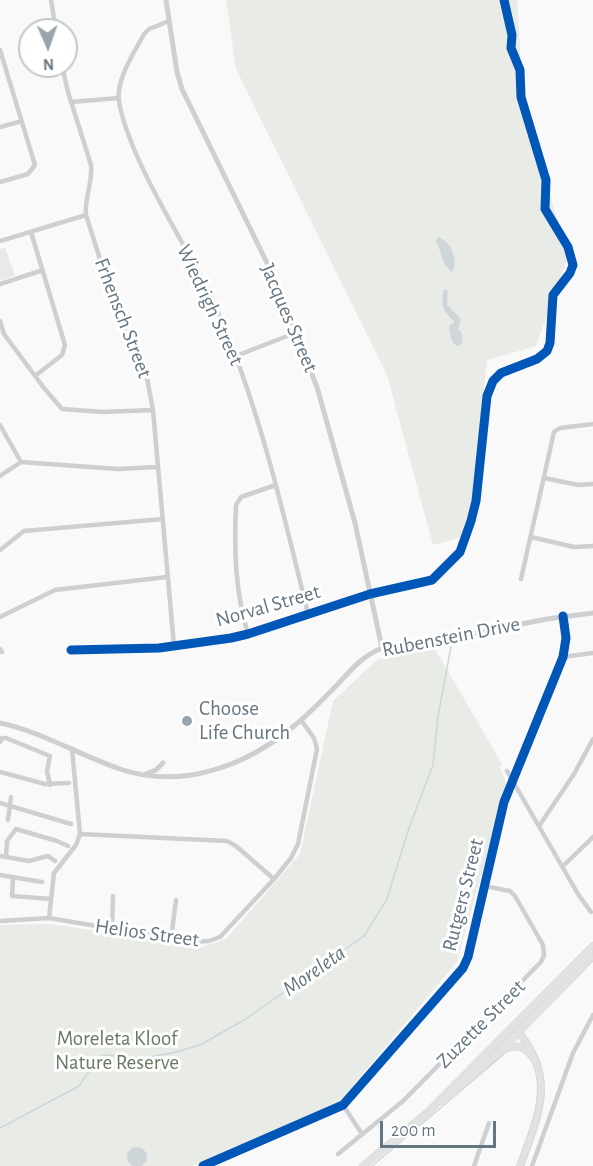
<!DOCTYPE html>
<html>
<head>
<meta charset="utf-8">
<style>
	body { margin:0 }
	#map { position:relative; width:593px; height:1166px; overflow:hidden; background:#f9f9f9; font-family:"Alegreya Sans",sans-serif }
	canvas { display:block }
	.north { position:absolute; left:18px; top:18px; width:60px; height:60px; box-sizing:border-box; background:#fff; border:2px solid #c1c8cd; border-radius:50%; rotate:178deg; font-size:16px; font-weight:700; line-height:24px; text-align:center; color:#657683 }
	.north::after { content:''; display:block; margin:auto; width:21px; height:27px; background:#99a4ac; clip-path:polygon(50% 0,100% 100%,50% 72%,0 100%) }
	.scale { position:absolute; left:380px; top:1121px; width:116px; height:27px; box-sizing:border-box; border:3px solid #657683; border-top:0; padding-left:8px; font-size:18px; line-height:21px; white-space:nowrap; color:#657683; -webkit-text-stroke:4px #fff; paint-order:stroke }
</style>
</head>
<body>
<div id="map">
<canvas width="593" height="1166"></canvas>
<div class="north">N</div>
<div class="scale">200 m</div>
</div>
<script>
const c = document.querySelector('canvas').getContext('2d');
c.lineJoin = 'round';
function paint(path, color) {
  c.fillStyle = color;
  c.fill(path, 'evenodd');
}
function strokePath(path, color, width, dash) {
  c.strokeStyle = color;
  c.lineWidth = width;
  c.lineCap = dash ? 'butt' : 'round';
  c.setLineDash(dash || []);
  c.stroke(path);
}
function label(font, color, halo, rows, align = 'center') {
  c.font = font + ' "Alegreya Sans",sans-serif';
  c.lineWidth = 6;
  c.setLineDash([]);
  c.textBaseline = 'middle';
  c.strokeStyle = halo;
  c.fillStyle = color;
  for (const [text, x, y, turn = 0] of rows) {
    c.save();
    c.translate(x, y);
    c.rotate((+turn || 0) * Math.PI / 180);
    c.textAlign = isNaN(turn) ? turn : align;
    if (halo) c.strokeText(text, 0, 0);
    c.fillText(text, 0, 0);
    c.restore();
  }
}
paint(new Path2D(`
	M5,248L15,275L0,281V249Z`), '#e8e9e9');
paint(new Path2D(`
	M226,0H517L523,100L568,257L536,346L487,360L468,535L433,545L387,375L236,69Z
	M435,649L502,764L500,768L504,777L506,787L457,962L339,1102L192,1166H0V925L51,924L202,947L226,939L300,854L333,701L378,659Z`), '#e8ebe6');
paint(new Path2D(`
	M438,237C451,241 459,261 452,272C440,262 443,254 436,241Z
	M444,289L448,291L447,305L461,319L458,329C463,333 463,337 462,343L458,346L454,344L451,339L449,326L455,322C443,313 440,303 444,289Z
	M127 1157a10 10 0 1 1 20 0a10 10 0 1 1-20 0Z`), '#ced6d9');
strokePath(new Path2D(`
	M0,1128L79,1086L99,1057L106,1055L116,1056L124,1062L176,1052L200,1045L244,1020L364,936L387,899L408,831L433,765L438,716L451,647
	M372,1166L504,1054`), '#ced6d9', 1.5);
const secondary = new Path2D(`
	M517,1030C557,1078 539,1114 520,1166`);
const primary = new Path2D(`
	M503,1050C520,1041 528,1050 537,1063
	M443,1101L499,1052L593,956
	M363,1166L429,1111L593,946`);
strokePath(secondary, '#d5d6d7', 8);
strokePath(primary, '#d5d6d7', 8);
strokePath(new Path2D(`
	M51,0L56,30
	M169,21L149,29L144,34C134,53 116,79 119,101C121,117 128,134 134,149C157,205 192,254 217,310C259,406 283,511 308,614
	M0,50L35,165L28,174L0,182
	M62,66L68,92L91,165C93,182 84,199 86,215L119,319L146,373L153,410L174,646
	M71,102L118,98
	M0,127L22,121
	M31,232L65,345L62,355L35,376
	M0,241L86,215
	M0,284L43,270
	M0,321L4,334L44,388L62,409L103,412L153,410
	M236,356L295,333
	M0,425L21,462L118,469L157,467
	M0,476L21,462
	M544,478L578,485L593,484
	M531,537L574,547L593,546
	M0,550L24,531L163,519
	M521,579L554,432L560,428L593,424
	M0,617L55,590L167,577
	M248,634C235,592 234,549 236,505L241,497L276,485
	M0,649L2,652
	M71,650L159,648L231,638L248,634L370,594L432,580L460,552L471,521L476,501L487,396L493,381L501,373L537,359L547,351L550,343L553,295L570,273L573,265L568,247L545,209L546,180L521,97L520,70L511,48L512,35L504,0
	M563,657L593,653
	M0,742L2,738H6L50,756L47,771L50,785
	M507,771L578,894L591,912
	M0,772L45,784L69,783
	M0,803L71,824
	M8,820L11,797
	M539,826L574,774L593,739
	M80,834L227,841L236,846L274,879
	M0,856L29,861L48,856L55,861
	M6,857L7,841L16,829L57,841L68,846
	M563,866L593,837
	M0,875L42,882
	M13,877L12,896L51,899
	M49,918L54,873L76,845L80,834L72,749
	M0,921L49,918L191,942L209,941L220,937L274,879L291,858L298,844L317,749L314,738L301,720
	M112,929L113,896
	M171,939L176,900
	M343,1105L362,1134
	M338,1154L403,1101L541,962L544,955L543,945L515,896L510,891L484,886
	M203,1166L343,1105L463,968L468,957L504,802L563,657L566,638L563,616
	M474,1166L489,1123
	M532,1166L573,1053L593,1015`), '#cecfd0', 4.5);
strokePath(new Path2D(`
	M166,0L177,72L182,89L270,269L317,387L355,523L382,648
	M0,723C42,732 79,755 120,769C182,790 246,766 294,726C309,714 323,699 337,685C351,670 362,656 382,648L465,635L547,619L593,613
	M146,774L156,770L163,763`), '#cecfd0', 5);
strokePath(secondary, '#e1e2e2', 6);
strokePath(primary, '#e1e2e2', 7);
strokePath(new Path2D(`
	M71,650L159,648L231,638L248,634L370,594L432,580L460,552L471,521L476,501L487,396L493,381L501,373L537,359L547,351L550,343L553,295L570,273L573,265L568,247L545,209L546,180L521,97L520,70L511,48L512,35L504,0
	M203,1166L343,1105L463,968L468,957L504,802L563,657L566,638L563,616`), '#0057b8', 9);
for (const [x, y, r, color] of [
	[187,721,6,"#99a4ac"]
]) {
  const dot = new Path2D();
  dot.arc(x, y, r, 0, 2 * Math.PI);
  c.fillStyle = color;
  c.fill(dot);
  strokePath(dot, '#fff', 2);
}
label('21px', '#657683', '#fff', [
	["Wiedrigh Street",210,305,65],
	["Frhensch Street",123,318,69],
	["Jacques Street",289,318,67],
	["Norval Street",268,606,-16],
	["Rubenstein Drive",451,637,-11],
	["Rutgers Street",463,895,-76],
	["Helios Street",147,933,8],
	["Zuzette Street",481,1024,-45]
]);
label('21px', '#657683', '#fff', [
	["Choose",199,709],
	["Life Church",199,733]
], 'left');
label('21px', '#687a64', '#fff', [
	["Moreleta Kloof",117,1039],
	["Nature Reserve",117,1063]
]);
label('italic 22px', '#60757c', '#fff', [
	["Moreleta",314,971,-35]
]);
</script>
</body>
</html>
